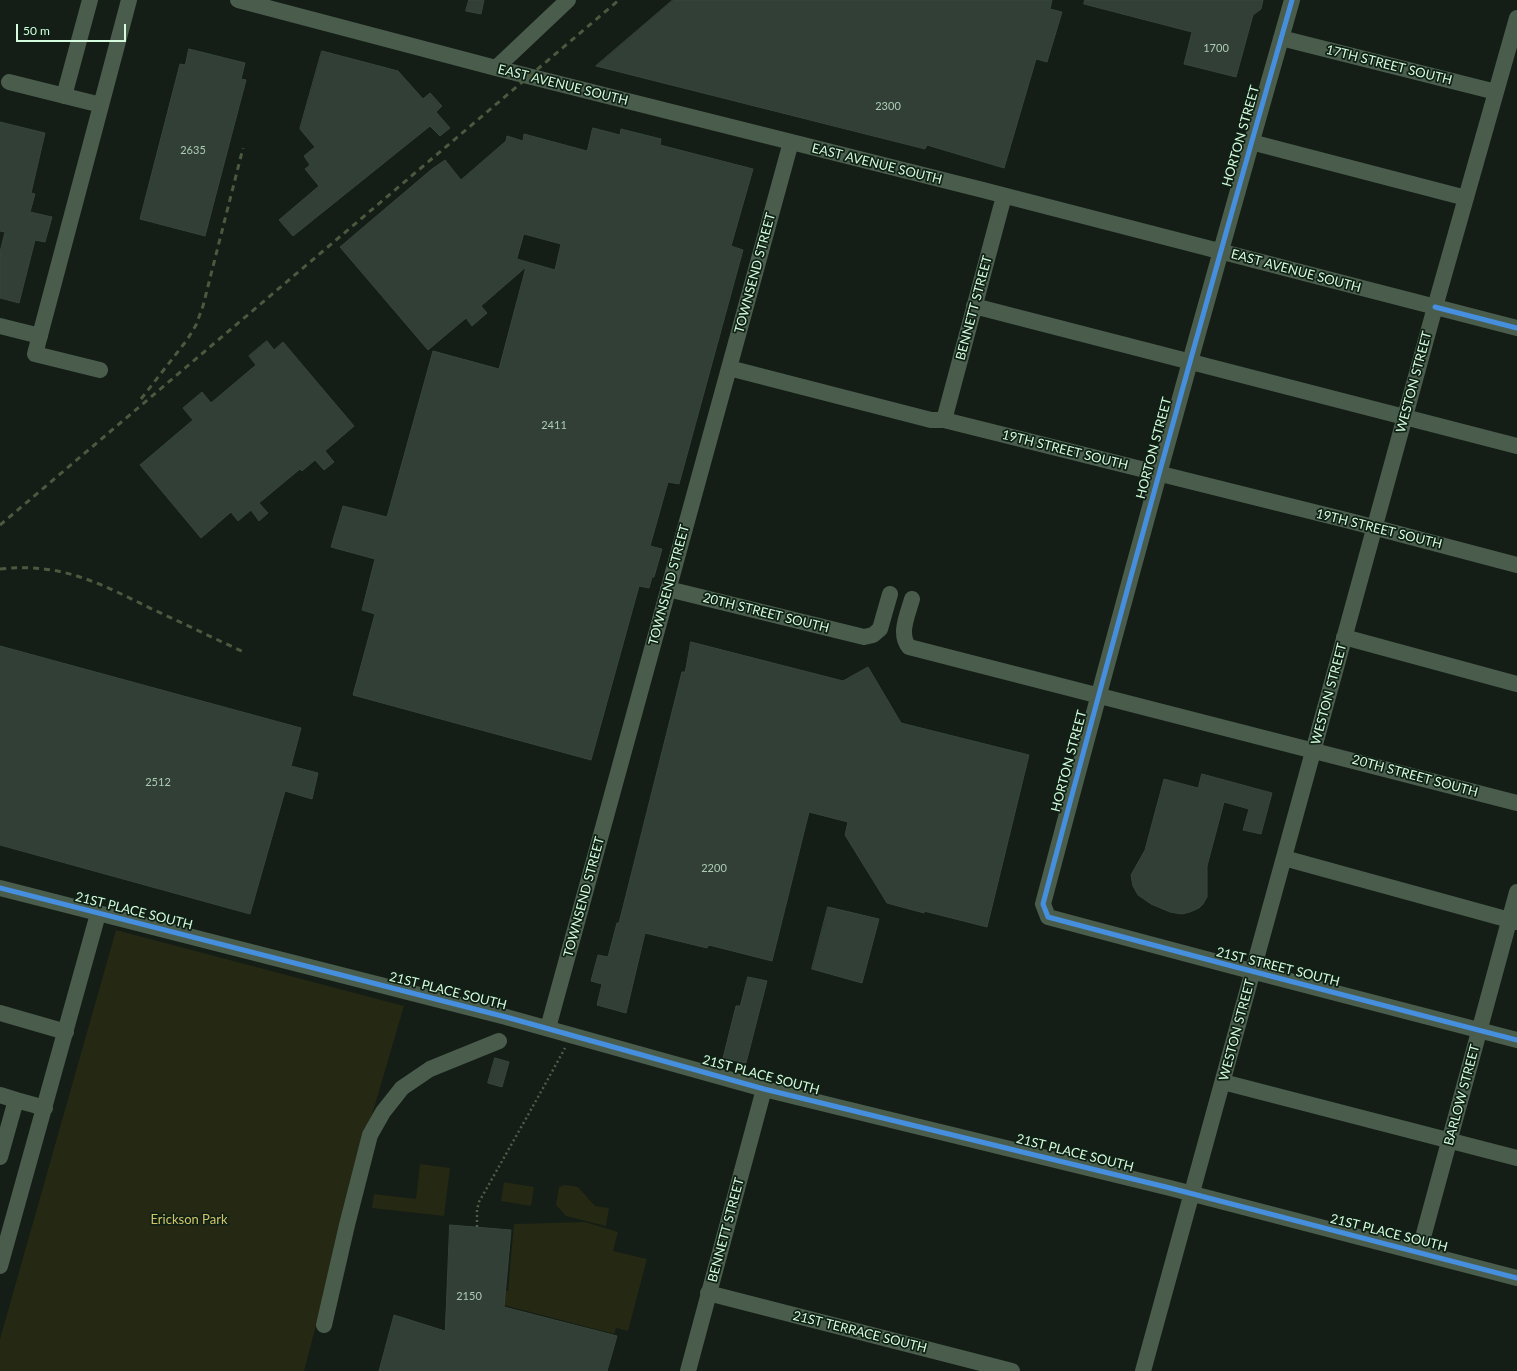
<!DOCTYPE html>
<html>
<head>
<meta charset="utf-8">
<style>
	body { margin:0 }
	#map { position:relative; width:1517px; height:1371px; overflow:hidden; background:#141d16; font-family:Lato,sans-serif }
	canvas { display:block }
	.scale { position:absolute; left:16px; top:24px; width:110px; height:18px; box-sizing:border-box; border:2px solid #d4fbdd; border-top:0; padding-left:5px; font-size:12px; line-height:14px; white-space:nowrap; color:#d4fbdd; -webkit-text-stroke:3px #102115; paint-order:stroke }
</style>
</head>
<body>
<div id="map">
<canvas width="1517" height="1371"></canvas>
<div class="scale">50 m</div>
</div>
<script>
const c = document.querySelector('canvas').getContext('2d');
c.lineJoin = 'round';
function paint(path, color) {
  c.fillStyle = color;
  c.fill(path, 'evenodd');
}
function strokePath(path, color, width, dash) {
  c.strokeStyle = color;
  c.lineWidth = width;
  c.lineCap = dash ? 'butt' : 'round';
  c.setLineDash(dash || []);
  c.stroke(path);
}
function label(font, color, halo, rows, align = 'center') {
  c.font = font + ' Lato,sans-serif';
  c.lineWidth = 3.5;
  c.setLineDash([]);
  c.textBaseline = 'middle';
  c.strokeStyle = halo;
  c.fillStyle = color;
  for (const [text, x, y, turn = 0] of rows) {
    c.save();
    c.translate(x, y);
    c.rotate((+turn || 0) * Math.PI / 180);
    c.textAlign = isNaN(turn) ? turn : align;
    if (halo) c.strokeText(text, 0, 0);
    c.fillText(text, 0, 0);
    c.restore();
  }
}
paint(new Path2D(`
	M116,930L404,1006L367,1132L304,1371H0V1339Z
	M420,1164L450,1168L444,1216L372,1208L374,1194L416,1199Z
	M504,1182L534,1187L531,1206L501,1201Z
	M565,1185L578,1187L595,1206L609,1208L606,1226L566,1216L556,1205L559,1187Z
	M585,1222L618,1232L613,1251L647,1259L628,1331L616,1328L614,1334L492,1302L494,1291H508L514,1224Z`), '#252813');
const building = new Path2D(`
	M469,0H484L481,14L466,11Z
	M673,0H1052L1050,9L1062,12L1047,62L1036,59L1004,168L927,145L925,149L596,66Z
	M1085,0H1263L1261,9L1253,15L1236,77L1184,64L1192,32L1084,4Z
	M189,49L245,63L241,79L246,80L205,236L140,219L180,64L185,65Z
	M322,51L398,71L423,99L430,93L442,106L436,112L450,128L440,136L430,126L293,236L279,220L319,186L305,169L310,165L304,156L315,147L300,129Z
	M0,122L45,133L31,193L35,194L30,212L52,217L45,242L35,240L19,303L0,298V252L5,232L0,231Z
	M593,128L620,135L621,129L661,139L660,145L753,169L731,246L743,250L679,484L668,482L650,546L662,549L654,577H652L649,588L639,586L591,760L353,695L375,614L362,610L375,559L331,547L343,506L387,517L433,351L499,369L526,267L481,306L487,313L472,326L466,318L428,350L340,247L432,169L445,160L461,180L506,141L507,136L523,141L524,134L587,151ZM524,234L561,244L555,270L517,259Z
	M267,341L274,350L283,342L354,426L325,451L334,462L324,470L315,460L302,471L300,469L259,503L268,513L259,521L251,510L238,521L231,512L201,538L140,465L193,420L183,408L202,392L211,403L256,365L249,356Z
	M691,642L843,681L868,667L901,723L1029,755L987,927L924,911V913L887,903L845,835L848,822L809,812L772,961L709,945L707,948L645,933L626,1013L597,1005L602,984L591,981L598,955L608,957L617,923H619L682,672H685Z
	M0,646L301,728L291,766L318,773L312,799L285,791L250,914L0,845Z
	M1202,774L1272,793L1261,834L1243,830L1249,809L1224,802L1207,866V897L1203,904L1199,908L1190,912L1182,914L1170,912L1151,904L1138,895L1133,886L1131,875L1145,850L1164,779L1198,788Z
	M828,907L879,919L862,983L812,969Z
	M748,977L767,981L746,1063L723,1058L736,1006H740Z
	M495,1058L509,1062L502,1087L488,1083Z
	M450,1225L511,1230L504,1307L617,1336L607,1371H379L394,1315L445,1331Z`);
paint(building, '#323f36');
strokePath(building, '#36463c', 1);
strokePath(new Path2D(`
	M477,1227V1210L479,1202L537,1099L565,1048`), '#505d47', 2.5, [2, 3]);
strokePath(new Path2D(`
	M238,0L496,68L983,190L1517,328
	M1292,0C1206,301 1123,601 1043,904L1048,917L1232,966L1517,1040
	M1281,38L1496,92
	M496,68L568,0
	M9,82L101,105
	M64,96L90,0
	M1251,142L1466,198
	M974,306L1517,446
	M0,326L40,336
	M729,368L931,420H944L1350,521L1517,565
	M100,370L35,354L129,0
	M944,420L1004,196
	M668,589L864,637L873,635L880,629L890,594
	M912,599C908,614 898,634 909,647L1517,803
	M1344,637L1517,684
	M1284,858L1517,922
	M0,888L506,1017L764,1089L1170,1188L1517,1278
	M0,1013L66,1032
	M548,1028L791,142
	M1223,1082L1517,1158
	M0,1095L16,1100L0,1157
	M16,1100L45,1108
	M1419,1252L1517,892
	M0,1266L98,914
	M708,1293L1012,1371
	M324,1325L347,1225L370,1135L383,1112L402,1088L430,1069L499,1041
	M688,1371L764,1089
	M1143,1371L1435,307L1517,18`), '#4a5d4c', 16);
strokePath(new Path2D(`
	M141,399L187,340L196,325L203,306L243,148
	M0,525L619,0
	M0,569C62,562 101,584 154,610C185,624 215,639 246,653`), '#4b593f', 3, [6, 5]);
strokePath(new Path2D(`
	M1292,0C1206,301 1123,601 1043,904L1048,917L1232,966L1517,1040
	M1435,307L1517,328
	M0,888L506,1017L764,1089L1170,1188L1517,1278`), '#468fdf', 5);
label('11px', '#acccb3', null, [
	["1700",1216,48],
	["2300",888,106],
	["2635",193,150],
	["2411",554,425],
	["2512",158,782],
	["2200",714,868],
	["2150",469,1296]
]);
label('13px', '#d4fbdd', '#102115', [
	["17TH STREET SOUTH",1389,65,14],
	["EAST AVENUE SOUTH",563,85,14],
	["HORTON STREET",1241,136,-74],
	["EAST AVENUE SOUTH",877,164,14],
	["EAST AVENUE SOUTH",1296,271,15],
	["TOWNSEND STREET",755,273,-75],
	["BENNETT STREET",974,308,-75],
	["WESTON STREET",1414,382,-75],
	["HORTON STREET",1154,448,-75],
	["19TH STREET SOUTH",1065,450,14],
	["19TH STREET SOUTH",1379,529,14],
	["TOWNSEND STREET",669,585,-75],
	["20TH STREET SOUTH",766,613,14],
	["WESTON STREET",1329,694,-75],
	["HORTON STREET",1069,761,-75],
	["20TH STREET SOUTH",1415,776,15],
	["TOWNSEND STREET",584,897,-75],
	["21ST PLACE SOUTH",134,911,14],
	["21ST STREET SOUTH",1278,967,14],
	["21ST PLACE SOUTH",448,991,14],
	["WESTON STREET",1237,1030,-75],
	["21ST PLACE SOUTH",761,1075,15],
	["BARLOW STREET",1462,1095,-75],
	["21ST PLACE SOUTH",1075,1153,14],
	["BENNETT STREET",726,1230,-75],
	["21ST PLACE SOUTH",1389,1233,14],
	["21ST TERRACE SOUTH",860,1332,14]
]);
label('13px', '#d3c567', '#102115', [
	["Erickson Park",189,1220]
]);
</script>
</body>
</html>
